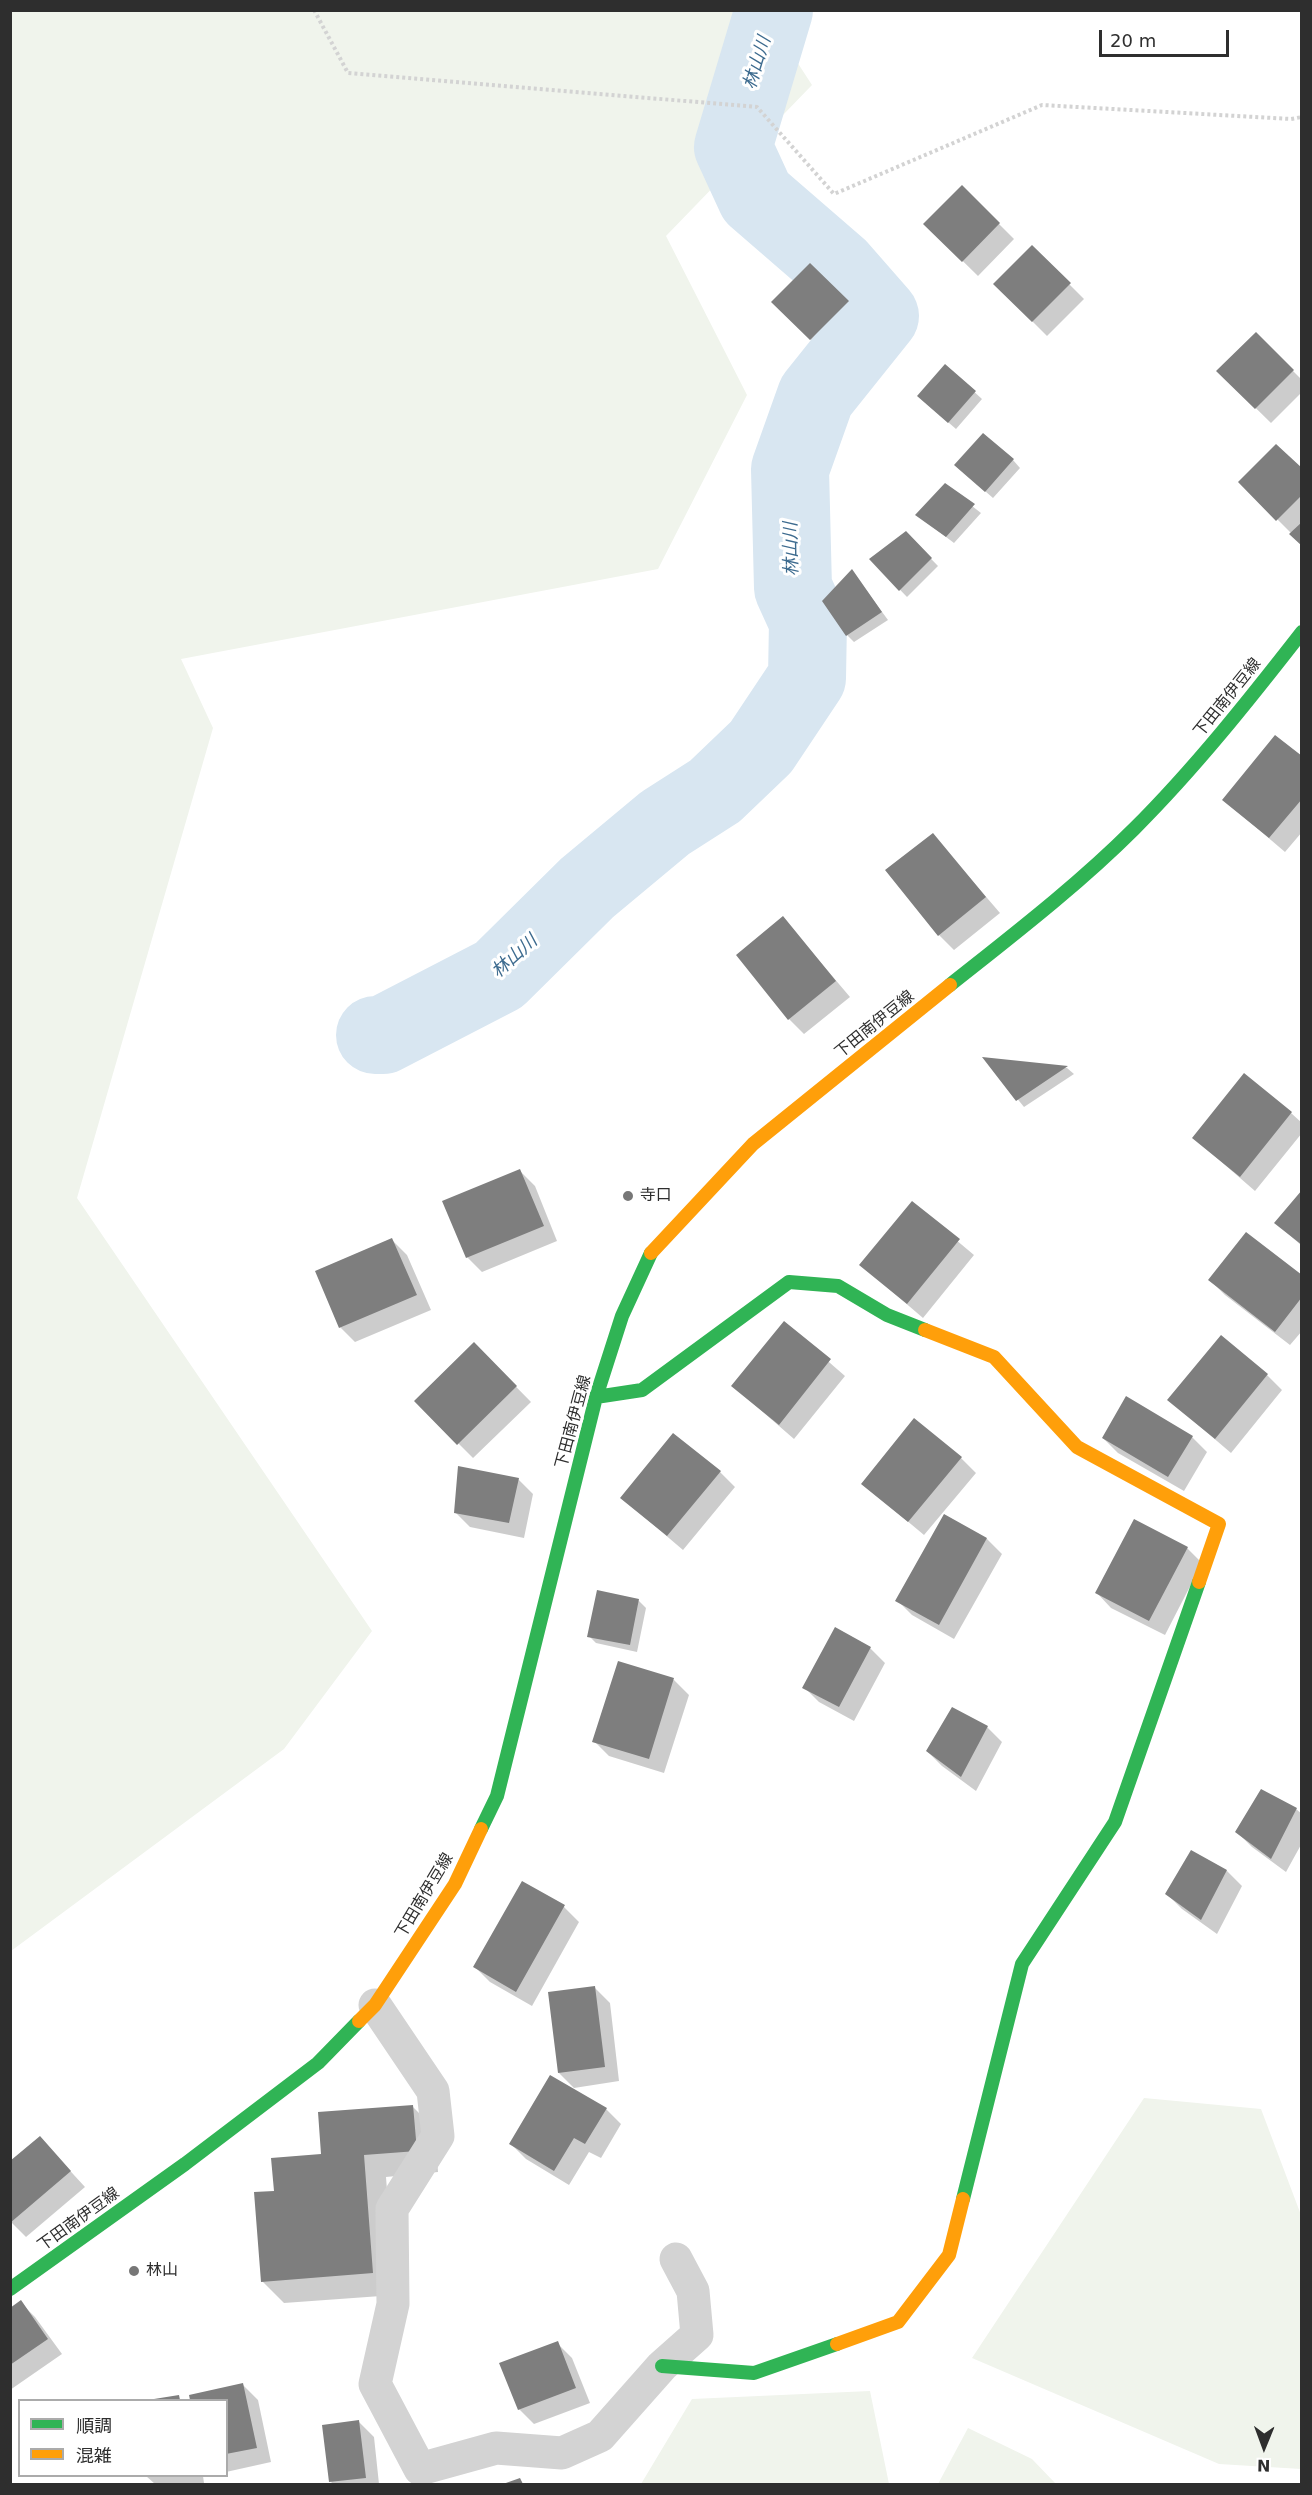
<!DOCTYPE html>
<html>
<head>
<meta charset="utf-8">
<style>
	body { margin:0 }
	#map { position:relative; width:1312px; height:2495px; overflow:hidden; background:#fff; font-family:"DejaVu Sans","Noto Sans JP",sans-serif }
	canvas { display:block }
	.frame { position:absolute; inset:0; border:12px solid #2e2e2e; pointer-events:none }
	.legend { position:absolute; left:18px; top:2399px; width:210px; height:78px; box-sizing:border-box; background:#fff; border:2px solid #ababab; margin:0; padding:8px 10px; list-style:none; font-size:18px; color:#2e2e2e }
	.legend li { display:flex; align-items:center; gap:12px; height:30px }
	.legend b { width:30px; border:2px solid #ababab }
	.north { position:absolute; left:1234px; top:2417px; width:60px; height:60px; -webkit-text-stroke:4px #fff; paint-order:stroke; rotate:181deg; font-size:16px; font-weight:700; line-height:24px; text-align:center; color:#2e2e2e }
	.north::after { content:''; display:block; margin:auto; width:21px; height:27px; background:#2e2e2e; clip-path:polygon(50% 0,100% 100%,50% 72%,0 100%) }
	.scale { position:absolute; left:1099px; top:30px; width:130px; height:27px; box-sizing:border-box; border:3px solid #2e2e2e; border-top:0; padding-left:8px; font-size:18px; line-height:21px; white-space:nowrap; color:#2e2e2e; -webkit-text-stroke:4px #fff; paint-order:stroke }
</style>
</head>
<body>
<div id="map">
<canvas width="1312" height="2495"></canvas>
<div class="frame"></div>
<ul class="legend">
<li><b style="height:8px;background:#30b455"></b>順調</li>
<li><b style="height:8px;background:#ff9f0a"></b>混雑</li>
</ul>
<div class="north">N</div>
<div class="scale">20 m</div>
</div>
<script>
const c = document.querySelector('canvas').getContext('2d');
c.lineJoin = 'round';
function paint(path, color) {
  c.fillStyle = color;
  c.fill(path, 'evenodd');
}
function strokePath(path, color, width, dash) {
  c.strokeStyle = color;
  c.lineWidth = width;
  c.lineCap = dash ? 'butt' : 'round';
  c.setLineDash(dash || []);
  c.stroke(path);
}
function label(font, color, halo, rows, align = 'center') {
  c.font = font + ' "DejaVu Sans","Noto Sans JP",sans-serif';
  c.lineWidth = 6;
  c.setLineDash([]);
  c.textBaseline = 'middle';
  c.strokeStyle = halo;
  c.fillStyle = color;
  for (const [text, x, y, turn = 0] of rows) {
    c.save();
    c.translate(x, y);
    c.rotate((+turn || 0) * Math.PI / 180);
    c.textAlign = isNaN(turn) ? turn : align;
    if (halo) c.strokeText(text, 0, 0);
    c.fillText(text, 0, 0);
    c.restore();
  }
}
paint(new Path2D(`
	M11,10L764,11L812,85L666,236L747,395L658,569L181,659L213,728L77,1198L372,1631L284,1749L11,1951Z
	M1144,2098L1261,2109L1301,2215V2469L1219,2464L972,2358Z
	M870,2391L889,2484H641L692,2399Z
	M968,2428L1032,2459L1056,2484H938Z`), '#f0f4ec');
paint(new Path2D(`
	M962,187L1014,239L978,276L925,224Z
	M1032,247L1084,299L1047,336L995,284Z
	M810,265L862,317L825,354L773,302Z
	M1256,334L1302,380V392L1271,423L1218,371Z
	M946,366L982,399L956,429L926,403Z
	M1013,460L1020,468L993,498L963,472Z
	M1302,470V544L1240,482Z
	M945,485L981,513L954,543L917,515Z
	M906,533L938,566L907,597L871,560Z
	M852,571L888,620L854,642L847,635Z
	M1302,758V832L1285,852L1224,800Z
	M933,835L1000,913L954,950L939,935Z
	M783,918L850,997L804,1034L789,1019Z
	M985,1059L1067,1068L1074,1074L1024,1107Z
	M1291,1113L1302,1123V1133L1255,1191L1194,1138Z
	M520,1171L535,1186L557,1241L482,1272L467,1257Z
	M1302,1193V1246L1276,1223Z
	M912,1203L974,1255L923,1318L861,1265Z
	M392,1240L407,1255L431,1310L355,1342L340,1327Z
	M1302,1277V1331L1290,1345L1225,1295L1210,1280Z
	M784,1323L845,1376L794,1439L733,1386Z
	M474,1344L531,1402L473,1458L416,1401Z
	M1267,1375L1282,1390L1231,1453L1169,1400Z
	M1192,1437L1207,1452L1184,1491L1118,1453L1103,1438Z
	M961,1458L976,1473L924,1535L863,1484Z
	M720,1472L735,1487L683,1550L622,1498Z
	M518,1479L533,1494L524,1538L470,1527L455,1512Z
	M945,1516L987,1539L1002,1554L954,1639L912,1615L897,1600Z
	M1187,1548L1202,1563L1165,1635L1111,1608L1097,1593Z
	M638,1600L646,1608L637,1652L596,1643L589,1636Z
	M870,1648L885,1663L854,1721L819,1702L804,1687Z
	M619,1662L674,1680L689,1695L664,1773L609,1756L594,1741Z
	M987,1727L1002,1742L976,1791L942,1766L927,1751Z
	M1296,1809L1302,1814V1843L1286,1872L1252,1847L1237,1832Z
	M1192,1852L1227,1871L1242,1886L1217,1934L1182,1909L1167,1894Z
	M522,1883L564,1907L579,1922L532,2006L490,1982L475,1967Z
	M595,1988L610,2003L619,2081L574,2088L559,2073Z
	M413,2107L435,2129L438,2172L386,2177L395,2295L284,2303L262,2281L275,2192L323,2155Z
	M606,2109L621,2124L601,2158L589,2152L569,2185L526,2159L511,2144Z
	M40,2138L85,2187L26,2237L10,2221Z
	M20,2302L35,2317L62,2354L10,2390V2309Z
	M557,2343L572,2358L590,2403L534,2424L519,2409Z
	M243,2385L258,2400L271,2462L226,2472V2400H192L191,2396Z
	M359,2422L374,2437L379,2484H333L331,2482Z
	M146,2476H203L204,2483L155,2484Z`), '#0003');
strokePath(new Path2D(`
	M375,1035H383L499,975L587,888L665,823L715,791L761,747L807,678L808,621L793,588L790,469L816,396L880,316L838,268L756,197L733,147L774,10`), '#d8e6f1', 78);
paint(new Path2D(`
	M962,185L1000,223L962,262L923,224Z
	M1032,245L1071,283L1032,322L993,284Z
	M810,263L849,301L810,340L771,302Z
	M1256,332L1294,370L1255,409L1216,371Z
	M945,364L976,391L948,423L917,396Z
	M983,433L1014,459L985,492L954,465Z
	M1276,444L1302,468V495L1276,521L1238,482Z
	M945,483L975,504L946,537L915,515Z
	M1302,522V546L1289,534Z
	M906,531L932,558L899,591L869,559Z
	M852,569L882,612L846,636L822,601Z
	M1275,735L1302,756V799L1269,838L1222,800Z
	M933,833L986,897L938,936L885,870Z
	M783,916L836,981L788,1020L736,955Z
	M982,1057L1068,1066L1016,1101Z
	M1244,1073L1292,1112L1240,1177L1192,1138Z
	M520,1169L544,1226L466,1258L442,1201Z
	M1302,1190V1245L1274,1223Z
	M912,1201L960,1239L907,1304L859,1265Z
	M1246,1232L1302,1275V1297L1275,1332L1208,1280Z
	M392,1238L417,1295L339,1328L315,1271Z
	M784,1321L831,1359L779,1425L731,1386Z
	M1221,1335L1268,1374L1215,1439L1167,1400Z
	M474,1342L517,1386L457,1445L414,1401Z
	M1126,1396L1193,1436L1168,1477L1102,1438Z
	M914,1418L962,1457L908,1522L861,1484Z
	M673,1433L721,1471L667,1536L620,1498Z
	M458,1466L519,1478L509,1523L454,1513Z
	M944,1514L987,1538L939,1625L895,1601Z
	M1134,1519L1188,1547L1149,1621L1095,1593Z
	M597,1590L639,1599L630,1645L587,1637Z
	M835,1627L871,1647L839,1707L802,1688Z
	M618,1661L674,1678L649,1759L592,1742Z
	M952,1707L988,1726L961,1777L926,1751Z
	M1261,1789L1297,1808L1271,1859L1235,1832Z
	M1191,1850L1227,1870L1201,1920L1165,1894Z
	M522,1881L565,1905L516,1992L473,1967Z
	M595,1986L605,2067L558,2073L548,1992Z
	M550,2075L607,2108L585,2144L574,2138L554,2171L509,2144Z
	M413,2105L417,2151L364,2155L373,2273L261,2282L254,2192L274,2191L271,2158L321,2154L318,2112Z
	M40,2136L71,2171L10,2223V2161Z
	M21,2300L48,2339L10,2365V2308Z
	M558,2341L576,2388L518,2410L499,2363Z
	M243,2383L257,2448L226,2454V2400H190L189,2395Z
	M179,2395L180,2400H155L154,2399Z
	M359,2420L366,2478L329,2482L322,2425Z
	M520,2478L523,2484H503Z`), '#7e7e7e');
strokePath(new Path2D(`
	M314,10L348,73L757,107L834,194L1042,105L1291,119L1302,117`), '#d3d3d3', 4, [3, 3]);
strokePath(new Path2D(`
	M375,2005L433,2091L438,2136L392,2209L393,2304L375,2384L420,2469L496,2448L562,2453L600,2436L662,2366L697,2335L693,2291L676,2259`), '#d3d3d3', 33);
strokePath(new Path2D(`
	M950,985C1013,935 1078,885 1134,829C1195,768 1249,700 1302,632
	M596,1397L642,1390L789,1282L838,1286L887,1315L925,1330
	M481,1829L497,1796L596,1397L622,1316L651,1253
	M963,2199L1022,1964L1115,1822L1199,1582
	M10,2289L185,2164L318,2063L359,2021
	M662,2366L754,2373L837,2344`), '#30b455', 14);
strokePath(new Path2D(`
	M651,1253L753,1144L950,985
	M925,1330L994,1357L1077,1447L1219,1524L1199,1582
	M359,2021L375,2005L455,1884L481,1829
	M837,2344L898,2322L949,2255L963,2199`), '#ff9f0a', 14);
for (const [x, y, r, color] of [
	[628,1196,6,"#777"],
	[134,2271,6,"#777"]
]) {
  const dot = new Path2D();
  dot.arc(x, y, r, 0, 2 * Math.PI);
  c.fillStyle = color;
  c.fill(dot);
  strokePath(dot, '#fff', 2);
}
label('16px', '#2e2e2e', '#fff', [
	["下田南伊豆線",1228,698,-51],
	["下田南伊豆線",875,1025,-39],
	["下田南伊豆線",574,1422,-75],
	["下田南伊豆線",425,1896,-59],
	["下田南伊豆線",79,2220,-36]
]);
label('16px', '#2e2e2e', '#fff', [
	["寺口",640,1196],
	["林山",146,2271]
], 'left');
label('italic 18px', '#3d6b8f', '#fff', [
	["林山川",758,63,-73],
	["林山川",792,549,-91],
	["林山川",515,957,-42]
]);
</script>
</body>
</html>
